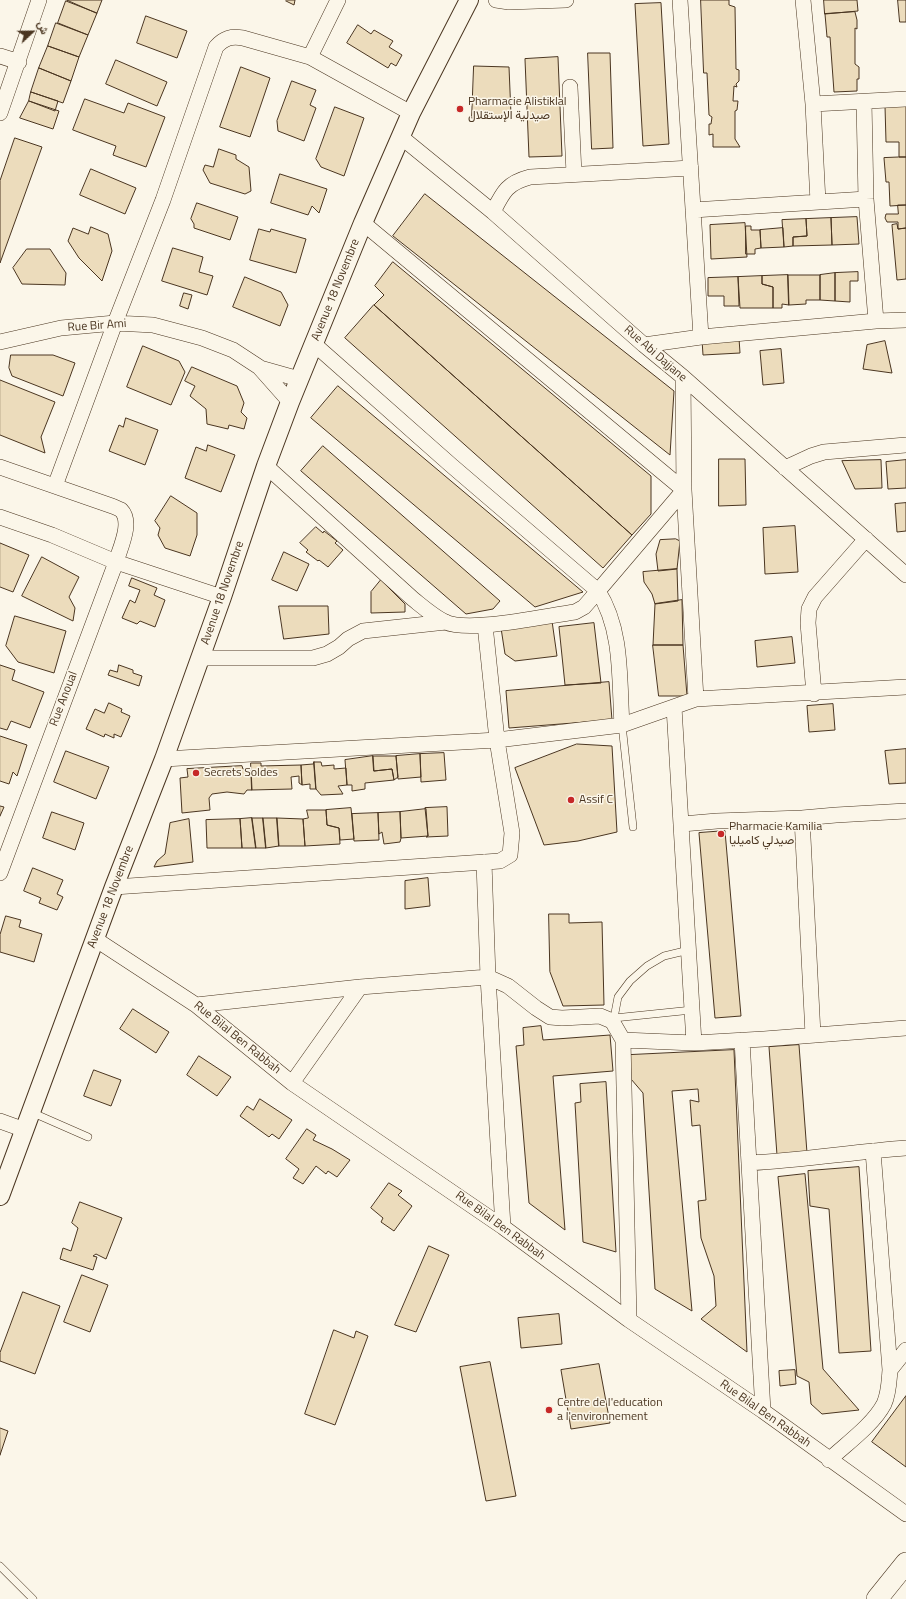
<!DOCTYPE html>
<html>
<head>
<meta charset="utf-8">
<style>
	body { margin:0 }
	#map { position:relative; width:906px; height:1599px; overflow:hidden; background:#fbf6e9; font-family:"Titillium Web",Vazirmatn,sans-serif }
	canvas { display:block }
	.north { position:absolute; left:12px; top:12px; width:40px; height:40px; -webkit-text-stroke:3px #fbf6e9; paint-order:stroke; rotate:68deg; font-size:11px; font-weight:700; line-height:16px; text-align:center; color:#4a3520 }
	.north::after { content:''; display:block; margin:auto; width:14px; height:18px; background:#4a3520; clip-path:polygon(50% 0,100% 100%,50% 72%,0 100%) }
</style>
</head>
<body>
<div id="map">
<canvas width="906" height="1599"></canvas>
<div class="north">ش</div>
</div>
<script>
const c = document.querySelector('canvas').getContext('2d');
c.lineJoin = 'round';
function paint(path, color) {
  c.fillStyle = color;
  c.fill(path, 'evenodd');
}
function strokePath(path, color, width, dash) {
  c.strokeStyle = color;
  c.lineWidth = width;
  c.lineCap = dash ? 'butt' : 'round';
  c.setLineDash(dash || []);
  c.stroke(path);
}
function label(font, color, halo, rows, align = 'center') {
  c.font = font + ' "Titillium Web",Vazirmatn,sans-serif';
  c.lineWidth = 3;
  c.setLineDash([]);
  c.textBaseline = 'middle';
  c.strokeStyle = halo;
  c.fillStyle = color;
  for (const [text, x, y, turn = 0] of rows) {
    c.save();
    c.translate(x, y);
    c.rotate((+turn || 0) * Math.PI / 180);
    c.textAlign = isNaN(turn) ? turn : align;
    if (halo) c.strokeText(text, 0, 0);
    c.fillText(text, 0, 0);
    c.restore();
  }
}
const building = new Path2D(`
	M67,0H102L97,13Z
	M287,0H295L294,5L286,1Z
	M701,0H729V5L735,7L736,69L739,70V81L736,84L737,87L734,86L733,101H738L737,110L735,111V139L740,147H713V134L709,135V124H711L712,117L709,115L707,73H704Z
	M824,0H857L858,11L825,14Z
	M898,0H906V22H900Z
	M66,1L97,13L88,35L58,23Z
	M661,3L669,144L643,146L635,4Z
	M855,12L857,20V29L855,28V64L859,67V79H857V91L834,92L830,37H827L825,14Z
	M146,16L187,31L177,58L137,43Z
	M56,23L88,35L79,57L48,46Z
	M358,25L371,34L374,30L393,41L389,47L402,55L396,66L391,63L388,68L347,43Z
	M48,46L79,57L71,81L39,68Z
	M588,53H610L613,148L592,149Z
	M558,57L562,156L529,157L525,59Z
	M116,60L167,82L157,106L106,84Z
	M474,66L509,67L511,115L472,118Z
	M241,67L270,78L250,137L220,127Z
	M39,68L71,81L63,103L31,92Z
	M292,81L316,90L310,105L316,108L304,141L278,131L277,121Z
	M31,92L58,101L55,111L29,101Z
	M85,99L124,113L128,103L165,117L146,167L113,155L116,146L73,130Z
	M29,101L59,111L53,129L20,118Z
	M906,105V157H899V142H886L885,106Z
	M335,107L364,118L344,176L321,167L316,159Z
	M15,138L42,147L0,263V181Z
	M219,149L236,155V159L249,167L251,191L245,194L210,183L203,170L205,165L213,167Z
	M899,157H906V205L890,206L889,182H886L884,158Z
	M91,169L136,188L125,214L80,195Z
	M280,174L327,189L319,213L312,206L308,215L271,203Z
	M425,194L674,391L670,455L393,236Z
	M197,203L238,217L230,240L194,228V224L191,219Z
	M898,205H906V228L898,229V222H887L885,218L886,214H898Z
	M857,217L859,244L832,245L831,218Z
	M831,218L832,245L793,246V237L807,236L806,219Z
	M806,219L807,236L793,237V246L784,247L782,220Z
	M745,223L747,257L711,259L710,225Z
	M897,224L898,229L906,228V279L897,280L892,225Z
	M746,226H751V230H760L761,248L755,249V254H746Z
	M91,227L108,234L112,251L102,281L79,258L68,241L73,228L88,234Z
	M783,228L784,247L761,248L760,230Z
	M259,229L270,232L271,229L306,239L296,273L250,260Z
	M173,248L203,257L199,272L213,276L207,295L162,281Z
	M27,249H50L66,273L65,285L22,284L13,268Z
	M393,262L651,476V514L632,535L374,305L384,295L375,286Z
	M858,272V281H850V302L835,301V273Z
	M835,273V301L820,300V275Z
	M788,275L789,305L782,304V308H773V287L762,284V276Z
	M788,275H820V300H806V304L789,305Z
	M762,276V284L773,287V308H740L738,277Z
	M245,277L281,292L288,305L280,326L233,307Z
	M738,277L739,306H724V296H708V278Z
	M184,293L192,295L188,309L180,306Z
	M374,305L632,535L603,568L345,338Z
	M739,338L740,353L703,355L702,340Z
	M885,341L892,373L863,369L867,345Z
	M143,346L179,361L185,372L171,405L127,387Z
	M781,349L784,383L763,385L760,351Z
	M11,355H53L75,363L63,396L12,376L9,368Z
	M192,367L237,386L244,403L241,412L247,418L244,429L229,425L228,429L207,424L206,409L190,396L195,386L185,381Z
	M0,380L55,402L41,437L45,453L0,435Z
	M338,386L583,592L535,607L311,418Z
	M126,418L158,430L145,465L109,451L119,425L123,427Z
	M208,445L235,455L221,492L185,478L196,447L206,451Z
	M323,446L500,601L493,609L466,614L301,471Z
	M719,459H745L746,505L719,506Z
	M881,460L882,488L855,489L842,461Z
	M906,460V488L888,489L886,462Z
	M171,496L197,513V535L190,556L165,548L158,535L160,528L155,521Z
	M906,503V531L897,532L895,504Z
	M795,526L798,572L765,574L763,528Z
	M316,527L323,533L324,531L337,541L335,543L343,550L328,567L319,560L318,561L306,552L308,550L300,543Z
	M676,539L680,541L677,569L658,571L656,554L660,540Z
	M0,543L29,555L13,592L0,587Z
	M284,552L309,564L297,591L272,580Z
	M42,557L79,577L69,597L75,608L73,621L22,596Z
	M677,569L678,601L655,604L652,594L644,582L643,572Z
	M132,578L157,588L154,595L165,600L155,627L140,621L137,624L122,618L130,600L135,603L140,590L129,586Z
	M381,580L405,604V612L371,613V592Z
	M682,600L683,645H653L655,604Z
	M279,606H328L329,634L284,639Z
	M15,616L66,631L54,673L18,662L6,646Z
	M552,621L557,656L515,661L505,654L501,628Z
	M594,623L601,683L565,685L559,627Z
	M792,637L795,663L757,667L755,641Z
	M653,645H683L687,696H659Z
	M0,665L15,670L12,680L44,692L30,728L11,721L7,730L0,728Z
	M119,665L133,670V673L142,676L139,686L108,675L110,670L117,672Z
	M609,682L612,720L509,728L506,691Z
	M109,703L122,709L121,712L130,716L121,737L114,734V738L105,734L104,737L86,729L95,709L104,713Z
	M833,704L835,730L809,732L807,706Z
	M0,736L27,745L17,776L13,772L9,784L0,781Z
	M577,744L612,746L617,832L578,841L544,845L515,768Z
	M906,749V783L889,784L885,751Z
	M66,751L109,767L96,799L54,782Z
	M444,753L446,780L421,782L420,754Z
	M420,754L421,777L398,779L396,756Z
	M373,756H396L398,777L394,780L392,769L374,771Z
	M373,756L374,771L392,769L394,780L365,783V789L352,791V785H347L345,760Z
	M314,762H321L322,766L334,765V769L346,768L347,785L338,786L343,794L321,795L316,789Z
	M314,762L316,789H310V784L302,785L301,765L313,764Z
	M251,763H261V766L301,765L302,785L299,783V776L291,777L292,789L252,790Z
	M242,766L243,769H251L252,790H247L244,794L227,792L212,794L209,798L210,810L182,813L180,778L188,777L187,769Z
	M0,806L4,807L0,816Z
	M447,807L448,836L426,837L428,836L425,808Z
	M351,808L354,839L340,840L339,828L327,825L326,810Z
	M426,809L428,836L401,838L400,812Z
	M307,810H326L327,825L339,828L340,844L305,846L303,819L308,818Z
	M52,812L84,823L75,850L43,838Z
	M400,812L401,838L400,842L384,844L382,832L379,834L378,813Z
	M378,813L379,840L354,841L352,814Z
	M252,818L256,848H242L240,819Z
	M252,818H263L266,848H256Z
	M263,818H277L279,846L266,848Z
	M277,818L303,819L305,846H279Z
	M189,819L193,862L154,867L157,861L165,854L170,823Z
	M240,819L242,848H207L206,820Z
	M725,831L741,1016L715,1018L699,833Z
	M33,868L63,880L57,894L63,897L57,910L39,903L41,898L24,891Z
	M428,878L430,906L405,909V881Z
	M549,914H569V923L602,922L604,1005L563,1006L550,972Z
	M6,916L21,920L19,927L42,934L34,962L0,952V935Z
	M133,1009L169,1032L156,1053L120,1029Z
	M541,1026L543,1040L610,1035L613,1071L553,1076L565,1230L529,1203L516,1046L524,1045L523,1028Z
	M799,1045L807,1153L777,1155L769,1047Z
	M734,1050L747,1352L701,1319L716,1306L714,1276L701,1238L698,1201L706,1200L700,1125L692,1126L690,1100L699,1102L698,1089L672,1091L692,1311L655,1289L643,1093L631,1079L630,1055Z
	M199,1056L231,1077L217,1096L187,1075Z
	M94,1070L121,1080L111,1106L84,1096Z
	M606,1082L616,1252L583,1242L575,1103L581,1102L580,1084Z
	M260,1099L292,1120L279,1139L272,1134L269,1137L240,1116L247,1106L253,1110Z
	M307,1129L316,1135L313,1140L332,1149L350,1160L337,1177L328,1171L326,1174L316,1166L303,1184L293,1178L299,1169L286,1159Z
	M859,1167L871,1351L839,1353L829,1209L810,1206L808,1171Z
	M805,1174L823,1369L859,1410L822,1414L811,1404L809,1382L797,1376L778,1177Z
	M389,1183L402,1191L398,1195L412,1206L394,1231L381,1222L383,1218L371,1208Z
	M80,1202L122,1218L106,1259L96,1254L93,1256L97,1257L93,1270L60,1259L63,1248L71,1251L78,1228L72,1223Z
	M429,1246L449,1255L416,1332L395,1325Z
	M82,1275L108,1285L90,1332L64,1322Z
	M23,1292L60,1306L35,1374L0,1361V1353Z
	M559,1314L562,1344L521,1348L518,1318Z
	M334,1330L354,1338L356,1331L368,1336L335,1425L305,1414Z
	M490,1362L516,1496L486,1501L460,1367Z
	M599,1364L610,1423L571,1429L561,1370Z
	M795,1370L796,1384L780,1386L779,1371Z
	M906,1396V1467L872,1442Z
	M0,1428L8,1431L0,1455Z`);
paint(building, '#ecdcbc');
strokePath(building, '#4a3520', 1);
const service = new Path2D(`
	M622,725L633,827
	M614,1018L692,1010
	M612,1021L614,1018L618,997L630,981L647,966L664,956L689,950
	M31,1112L88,1137
	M0,1566L33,1599`);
const minor = new Path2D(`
	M496,0L509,2L566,0
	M680,0L701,337
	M803,0L813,104L818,202
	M0,56L19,62
	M310,57L338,0
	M570,87L574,174
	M864,102L866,199L876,321
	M813,104L906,99
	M0,113L39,0
	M401,137L493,212L644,345L683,377L906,575
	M693,210L866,199
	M493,212C503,192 507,183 530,177L691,168
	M363,223L684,490L598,591C623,630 619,680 622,725
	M0,342L61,328L115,323L153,325L202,338L233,350L259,367L290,402
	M644,345L701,337L876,321L906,320
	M260,368L299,379
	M683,377L684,490L696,699
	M266,466L413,599C423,607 433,616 445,622C470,633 545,616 575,612L584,607L598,591L452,466L314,344
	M0,467L112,506C115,507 119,509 121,510C133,522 120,548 116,562L0,873
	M785,468L811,456L824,452L906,445
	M55,486L115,323L163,200L216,47C224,38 231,36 243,38L310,57L411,113
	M0,517L52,535L116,562L222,597
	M201,658H313L327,654L339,647L348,639L363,631L446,622
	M814,694L808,623L809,609L815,597L866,539
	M674,707L694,1043
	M164,759L497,740L622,725L696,699L906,687
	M802,818L813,1035
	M682,824L717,821L802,818L836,815L906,811
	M484,862L488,977L503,1227
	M114,887L500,861L510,855L512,833L497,740L485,625
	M95,939L196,1005L292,1083L503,1227L629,1320L763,1411L906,1514
	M196,1005L360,987L488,977L508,986L536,1008L550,1017L562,1018L600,1016L612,1021L623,1040L629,1320
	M623,1040L694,1043L764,1039L906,1028
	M742,1040L763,1411
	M292,1083L360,987
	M0,1121L25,1130
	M750,1163C802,1160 854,1152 906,1148
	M890,1370L906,1350
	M829,1460C846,1444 873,1425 884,1404C889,1393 889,1381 890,1370L873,1151`);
const tertiary = new Path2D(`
	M0,1196L114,887L164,759L222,597L266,466L290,402L363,223L411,113L469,0`);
const secondary = new Path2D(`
	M877,1599L906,1563`);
strokePath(service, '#4a3520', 8);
strokePath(minor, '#4a3520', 16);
strokePath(tertiary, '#4a3520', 20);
strokePath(secondary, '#4a3520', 22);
strokePath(service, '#fbf6e9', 7);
strokePath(minor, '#fbf6e9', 15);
strokePath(tertiary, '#fbf6e9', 18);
strokePath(secondary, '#fbf6e9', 21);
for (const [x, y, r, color] of [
	[460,109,4,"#c62828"],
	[196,773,4,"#c62828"],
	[571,800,4,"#c62828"],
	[721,834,4,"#c62828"],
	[549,1410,4,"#c62828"]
]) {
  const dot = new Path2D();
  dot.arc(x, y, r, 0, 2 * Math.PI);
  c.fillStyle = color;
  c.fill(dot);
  strokePath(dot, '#fbf6e9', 1.5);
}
label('12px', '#4a3520', '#fbf6e9', [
	["Pharmacie Alistiklal",468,102],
	["صيدلية الإستقلال",468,116],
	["Secrets Soldes",204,773],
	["Assif C",579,800],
	["Pharmacie Kamilia",729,827],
	["صيدلي كاميليا",729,841],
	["Centre de l'education",557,1403],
	["a l'environnement",557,1417]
], 'left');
label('12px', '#4a3520', '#fbf6e9', [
	["Avenue 18 Novembre",336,290,-68],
	["Rue Bir Ami",97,326,-4],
	["Rue Abi Dajjane",655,354,41],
	["Avenue 18 Novembre",223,593,-71],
	["Rue Anoual",64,699,-69],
	["Avenue 18 Novembre",111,897,-69],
	["Rue Bilal Ben Rabbah",237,1038,39],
	["Rue Bilal Ben Rabbah",500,1226,36],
	["Rue Bilal Ben Rabbah",765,1414,35]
]);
</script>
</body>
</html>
